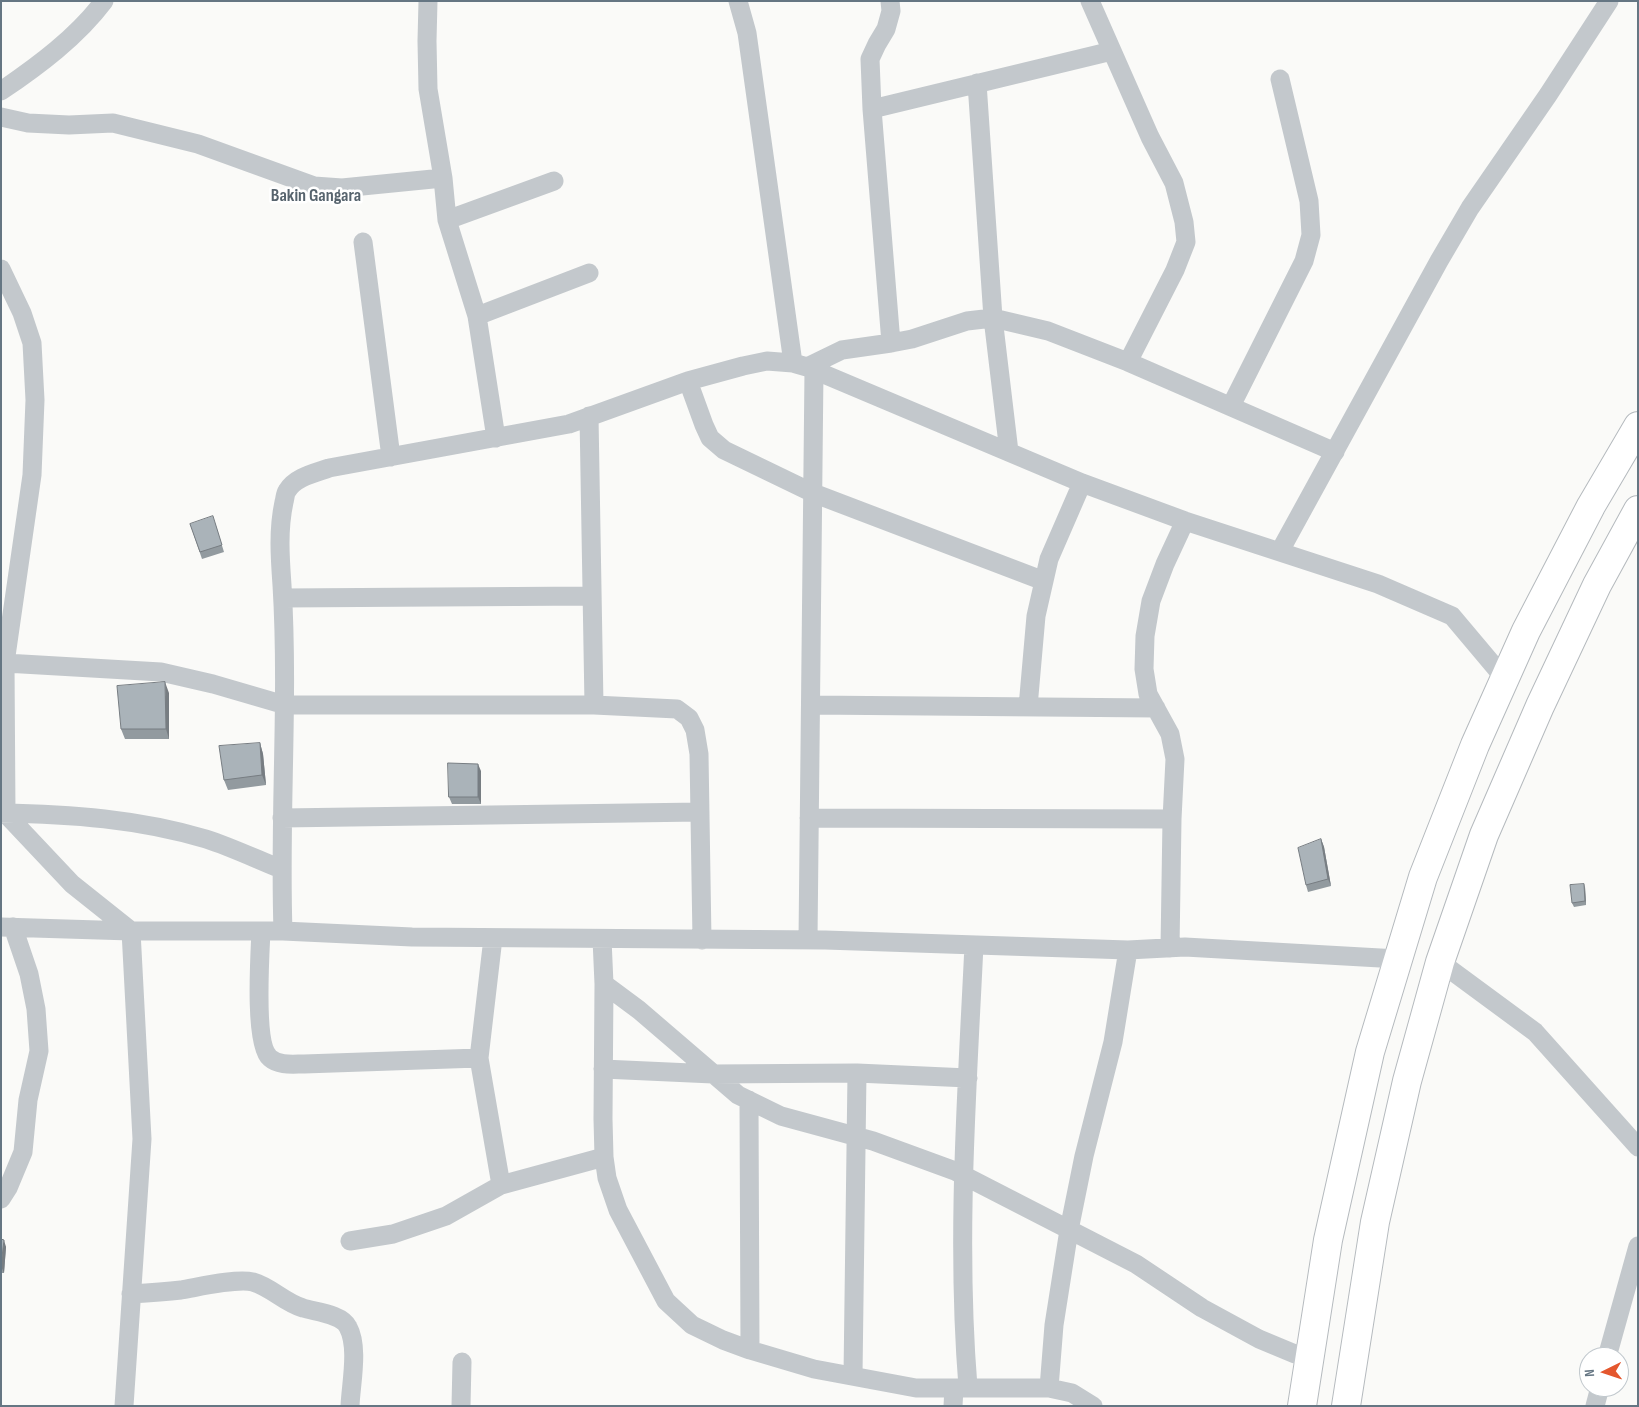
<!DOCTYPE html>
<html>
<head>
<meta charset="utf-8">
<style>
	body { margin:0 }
	#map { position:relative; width:1639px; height:1407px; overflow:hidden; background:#fafaf8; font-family:"Sofia Sans Condensed",sans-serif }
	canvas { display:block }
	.frame { position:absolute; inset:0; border:2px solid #657683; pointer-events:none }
	.north { position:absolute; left:1579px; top:1347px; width:50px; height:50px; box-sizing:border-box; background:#fff; border:1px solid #c1c8cd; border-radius:50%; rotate:266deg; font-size:14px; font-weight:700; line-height:20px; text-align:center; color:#657683 }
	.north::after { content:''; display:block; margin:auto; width:18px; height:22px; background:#e4572e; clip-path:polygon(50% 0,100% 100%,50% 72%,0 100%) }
</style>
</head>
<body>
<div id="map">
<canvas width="1639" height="1407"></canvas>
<div class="frame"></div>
<div class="north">N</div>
</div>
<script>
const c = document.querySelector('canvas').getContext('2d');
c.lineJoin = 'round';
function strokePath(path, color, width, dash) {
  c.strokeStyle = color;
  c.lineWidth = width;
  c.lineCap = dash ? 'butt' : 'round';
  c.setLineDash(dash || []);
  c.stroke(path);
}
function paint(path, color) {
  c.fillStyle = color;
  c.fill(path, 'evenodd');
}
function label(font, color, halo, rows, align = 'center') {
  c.font = font + ' "Sofia Sans Condensed",sans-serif';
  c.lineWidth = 5;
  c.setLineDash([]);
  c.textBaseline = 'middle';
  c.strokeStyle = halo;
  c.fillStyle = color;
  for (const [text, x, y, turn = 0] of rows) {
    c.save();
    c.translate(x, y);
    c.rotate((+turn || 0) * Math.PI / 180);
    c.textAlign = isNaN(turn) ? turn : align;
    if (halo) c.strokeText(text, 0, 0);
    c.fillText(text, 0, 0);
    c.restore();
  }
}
const primary = new Path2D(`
	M1302,1406L1328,1240L1370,1052L1423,877L1475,745L1526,631L1591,506L1638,426
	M1346,1406L1375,1222L1407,1081L1440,962L1484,835L1540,706L1597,585L1638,510`);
strokePath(primary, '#b5babe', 30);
strokePath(new Path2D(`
	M428,1L427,41L428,89L443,178L447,220L477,316L496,438
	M738,1L747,33L793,363
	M890,1L891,11L886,29L877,44L870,59L872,109L891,343
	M1090,1L1150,137L1174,183L1184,222L1186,242L1175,270L1128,362
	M977,83L993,318L1009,452
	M1,91C38,66 77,37 104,1
	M872,109L1112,51
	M1,117L28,123L69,125L113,123L198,144L314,186L342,188L443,178
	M447,220L554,181
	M363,242L391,457
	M1,269L22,313L32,343L35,400L32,475L5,663L6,814L72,884L131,931L142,1139L124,1406
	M477,316L589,273
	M807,367L842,350L891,343L912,339L967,321L993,318L1048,331L1128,362L1335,452
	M688,381L704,425L710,438L724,450L813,493L1044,581
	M1231,406L1304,261L1311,235L1309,201L1280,79
	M589,416L594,705
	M1280,551L1439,261L1470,208L1548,95L1609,1
	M283,598L592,596
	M1,660L5,663L161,672L213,684L285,705H594L677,709L689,718L695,730L699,754L702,940
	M811,705L1156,708
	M1028,707L1036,616L1049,559L1082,483
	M1,813C70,814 139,819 206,839C231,847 256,859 281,869
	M282,818L700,812
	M809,818L1172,819
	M1,927L131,931H283L412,937L825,940L1128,950L1185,947L1398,959
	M261,931C260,953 254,1045 270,1058C279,1066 293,1064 304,1064L479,1058
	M283,931C279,815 289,700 282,585C280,557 278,530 284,502C285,499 285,494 287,491C295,477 315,473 329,468L569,424L688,381L743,366L767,361L793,363L807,367L1082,483L1185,521L1378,584L1452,616L1505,679
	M493,938L479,1058L501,1185
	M602,939L604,984L603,1119L604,1157L607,1178L618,1210L666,1301L692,1325L723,1340L750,1350L814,1369L916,1388H1049L1072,1393L1093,1406
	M808,940L814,370
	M1170,948L1172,819L1175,759L1170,734L1148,694L1144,669L1145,636L1151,601L1165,564L1185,521
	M1440,962L1535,1032L1638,1147
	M604,984L639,1010L738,1095L781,1116L873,1141L955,1171L1136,1264L1202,1308L1259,1339L1295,1354L1311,1352
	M603,1069L713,1074L857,1073L968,1078
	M749,1100L750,1350
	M1,1199L8,1188L23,1152L28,1100L39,1051L36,1009L29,974L13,927
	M350,1241L393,1234L446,1216L501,1185L604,1157
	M131,1294C148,1293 164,1292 181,1290C199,1287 236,1278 253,1282C271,1287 285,1303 303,1308C316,1312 342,1314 348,1327C359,1347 351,1383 350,1406
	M1607,1357L1638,1246
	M853,1375L857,1073
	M968,1387C956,1240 967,1092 974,945
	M1049,1388L1054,1325L1069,1230L1084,1156L1113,1042L1128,950
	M461,1406L462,1362
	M953,1406L954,1388
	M1595,1406L1600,1387`), '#c3c8cc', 19);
strokePath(primary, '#fff', 28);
paint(new Path2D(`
	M215,523L224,552L202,559L190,524Z
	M169,693V739H125L121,729Z
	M260,743L263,754L266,785L228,790L224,780Z
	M481,771V804H452L449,797Z
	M1321,839L1324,847L1331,886L1308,892L1306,885Z
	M1585,887L1586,905L1574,907L1572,903Z
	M1,1239L6,1247L4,1273H1Z`), '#929a9f');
paint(new Path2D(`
	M165,682L169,693V739L166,729Z
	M260,743L263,754L266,785L262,775Z
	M478,764L481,771V804L478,797Z
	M1321,839L1324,847L1331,886L1328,879Z
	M1584,884L1585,887L1586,905L1585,901Z
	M4,1240L6,1247L4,1273L1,1266Z`), '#777d82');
const building = new Path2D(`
	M213,516L222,545L200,552L190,524Z
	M165,682L166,729H121L117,686Z
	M260,743L262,775L224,780L219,746Z
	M448,763L478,764V797H449Z
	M1321,839L1328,879L1306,885L1298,848Z
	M1584,884L1585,901L1572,903L1570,885Z
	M1,1239L4,1240L1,1266Z`);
paint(building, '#aab3b9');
strokePath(building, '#777d82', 1);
label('bold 18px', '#57646e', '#fff', [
	["Bakin Gangara",316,196]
]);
</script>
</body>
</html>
